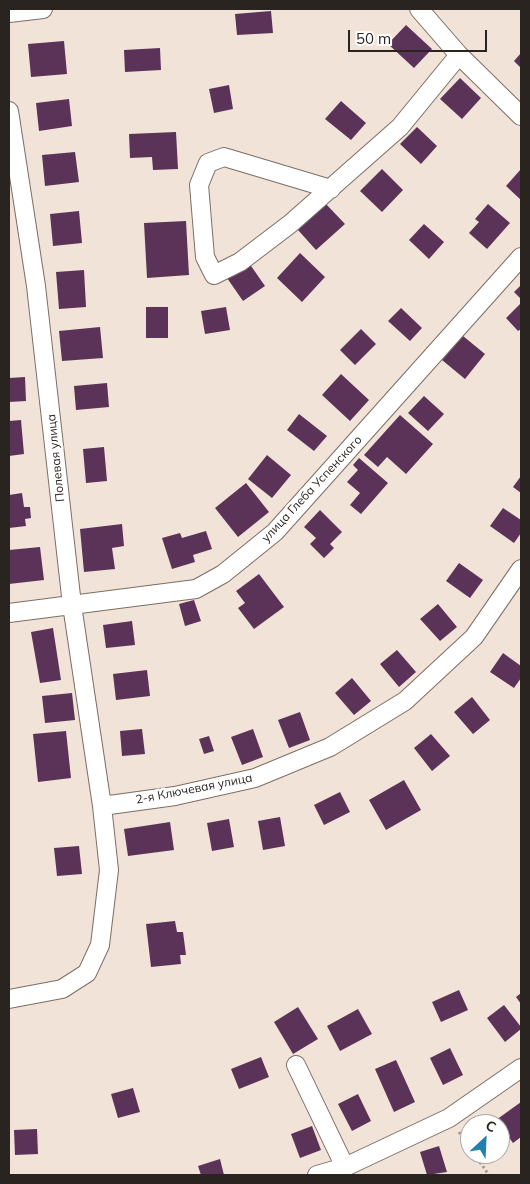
<!DOCTYPE html>
<html>
<head>
<meta charset="utf-8">
<style>
	body { margin:0 }
	#map { position:relative; width:530px; height:1184px; overflow:hidden; background:#f2e3d8; font-family:Mulish,sans-serif }
	canvas { display:block }
	.frame { position:absolute; inset:0; border:10px solid #2a2420; pointer-events:none }
	.north { position:absolute; left:460px; top:1114px; width:50px; height:50px; box-sizing:border-box; background:#fff; border:1px solid #aaa7a6; border-radius:50%; rotate:25deg; font-size:14px; font-weight:700; line-height:20px; text-align:center; color:#2a2420 }
	.north::after { content:''; display:block; margin:auto; width:18px; height:22px; background:#2181ad; clip-path:polygon(50% 0,100% 100%,50% 72%,0 100%) }
	.scale { position:absolute; left:348px; top:30px; width:139px; height:22px; box-sizing:border-box; border:2px solid #2a2420; border-top:0; padding-left:6px; font-size:15px; line-height:18px; white-space:nowrap; color:#2a2420; -webkit-text-stroke:4px #fff; paint-order:stroke }
</style>
</head>
<body>
<div id="map">
<canvas width="530" height="1184"></canvas>
<div class="frame"></div>
<div class="north">С</div>
<div class="scale">50 m</div>
</div>
<script>
const c = document.querySelector('canvas').getContext('2d');
c.lineJoin = 'round';
function paint(path, color) {
  c.fillStyle = color;
  c.fill(path, 'evenodd');
}
function strokePath(path, color, width, dash) {
  c.strokeStyle = color;
  c.lineWidth = width;
  c.lineCap = dash ? 'butt' : 'round';
  c.setLineDash(dash || []);
  c.stroke(path);
}
function label(font, color, halo, rows, align = 'center') {
  c.font = font + ' Mulish,sans-serif';
  c.lineWidth = 5;
  c.setLineDash([]);
  c.textBaseline = 'middle';
  c.strokeStyle = halo;
  c.fillStyle = color;
  for (const [text, x, y, turn = 0] of rows) {
    c.save();
    c.translate(x, y);
    c.rotate((+turn || 0) * Math.PI / 180);
    c.textAlign = isNaN(turn) ? turn : align;
    if (halo) c.strokeText(text, 0, 0);
    c.fillText(text, 0, 0);
    c.restore();
  }
}
paint(new Path2D(`
	M271,11L273,33L237,35L235,14Z
	M406,25L432,49L414,68L388,44Z
	M64,41L67,74L31,77L28,44Z
	M160,48L161,70L125,72L124,50Z
	M521,53V68L514,61Z
	M460,78L481,98L462,119L440,99Z
	M229,85L233,109L214,113L209,89Z
	M69,99L72,126L39,131L36,103Z
	M341,101L366,123L351,140L325,119Z
	M417,127L437,146L421,164L400,144Z
	M176,132L178,169L153,170L152,157L130,158L129,134Z
	M75,152L79,182L45,186L42,155Z
	M382,169L403,190L382,212L360,191Z
	M521,169V200L506,186Z
	M326,204L345,224L316,250L298,230Z
	M488,204L510,223L487,249L469,233L479,222L475,219Z
	M79,211L82,243L53,246L50,214Z
	M186,221L189,275L147,278L144,223Z
	M424,224L444,242L429,259L409,240Z
	M300,253L325,277L302,302L277,278Z
	M249,263L265,286L243,301L227,278Z
	M84,270L86,307L59,309L56,272Z
	M521,285V299L514,292Z
	M521,303V329L518,331L506,318Z
	M146,307H168V338H146Z
	M226,307L230,330L205,334L201,311Z
	M401,308L422,328L410,341L388,321Z
	M100,327L103,358L62,361L59,331Z
	M361,329L376,344L355,365L340,350Z
	M463,336L485,354L465,379L442,360Z
	M341,374L369,400L350,421L322,395Z
	M25,377L26,401L9,402V378Z
	M107,383L109,407L76,410L74,386Z
	M424,396L444,414L428,431L408,413Z
	M299,414L327,436L314,451L287,430Z
	M400,415L433,444L406,474L387,457L378,467L364,455Z
	M21,420L24,454L9,456V421Z
	M104,447L107,481L86,483L83,449Z
	M267,455L291,475L272,498L248,479Z
	M359,458L388,483L361,514L350,505L360,493L347,482L358,470L353,465Z
	M521,476V493L513,487Z
	M246,483L269,512L238,537L215,508Z
	M22,493L24,507H30L31,518L25,519L26,526L9,528V495Z
	M503,508L521,520V533L514,543L490,526Z
	M320,510L342,532L330,544L334,548L324,558L310,544L316,538L304,527Z
	M122,524L124,546L112,548L115,569L84,572L80,529Z
	M206,531L212,549L193,555L195,562L172,569L162,538L180,533L182,538Z
	M40,547L44,580L9,584V550Z
	M459,563L483,580L470,598L446,581Z
	M259,574L284,607L254,629L238,608L245,603L236,591Z
	M194,600L201,621L185,626L179,604Z
	M438,604L457,627L440,641L420,619Z
	M132,621L135,645L106,648L103,625Z
	M53,628L61,680L40,683L31,632Z
	M397,650L416,672L399,687L380,664Z
	M503,653L521,666V678L514,688L490,672Z
	M147,670L150,696L116,700L113,674Z
	M352,678L371,701L354,715L335,693Z
	M72,693L75,720L45,723L42,696Z
	M472,697L490,720L473,734L454,712Z
	M300,712L310,740L289,748L278,720Z
	M142,729L145,754L122,756L120,731Z
	M253,729L263,757L242,765L231,737Z
	M66,731L71,778L38,782L33,734Z
	M431,734L450,756L432,771L414,748Z
	M209,736L214,751L204,754L199,739Z
	M404,780L421,810L386,830L369,800Z
	M340,792L350,812L324,825L314,805Z
	M280,817L285,846L263,850L258,821Z
	M229,819L234,847L212,851L207,823Z
	M170,822L174,850L128,856L124,829Z
	M79,846L82,874L57,876L54,848Z
	M175,921L177,932H183L186,955H180L181,964L151,967L146,924Z
	M459,990L468,1010L441,1022L432,1002Z
	M521,993V1004L516,997Z
	M504,1005L521,1027V1029L505,1042L487,1018Z
	M298,1007L318,1039L293,1054L274,1022Z
	M358,1009L372,1034L340,1051L327,1026Z
	M450,1048L463,1075L443,1085L430,1058Z
	M261,1057L269,1077L239,1089L231,1069Z
	M396,1060L415,1102L394,1112L375,1069Z
	M133,1088L140,1112L118,1118L111,1094Z
	M358,1094L371,1121L352,1131L338,1104Z
	M521,1102V1137L513,1143L496,1120Z
	M312,1126L321,1150L300,1158L291,1134Z
	M37,1129L38,1154L15,1155L14,1130Z
	M439,1146L447,1172L427,1175L420,1152Z
	M220,1159L224,1175H201L198,1166Z`), '#5b3359');
const minor = new Path2D(`
	M419,9L459,55L521,116
	M9,13L43,9
	M9,111L36,286L72,605L102,806L109,870L100,945L87,973L62,989L9,999
	M331,189L224,157L208,163L199,185L205,257L214,275L240,262L290,224L400,127L459,55
	M9,613L196,589L223,574L275,532L521,257
	M102,806L175,796L255,778L330,747L405,701L474,637L521,569
	M296,1065L345,1167
	M317,1175L345,1167L449,1118L521,1068`);
strokePath(minor, '#7b6e64', 20);
strokePath(new Path2D(`
	M459,1132L470,1148
	M474,1154L489,1175`), '#a79c93', 3, [2.5, 2.5]);
strokePath(minor, '#fff', 18);
label('12px', '#2a2420', '#fff', [
	["Полевая улица",56,458,-96],
	["улица Глеба Успенского",312,489,-47],
	["2-я Ключевая улица",194,789,-11]
]);
</script>
</body>
</html>
